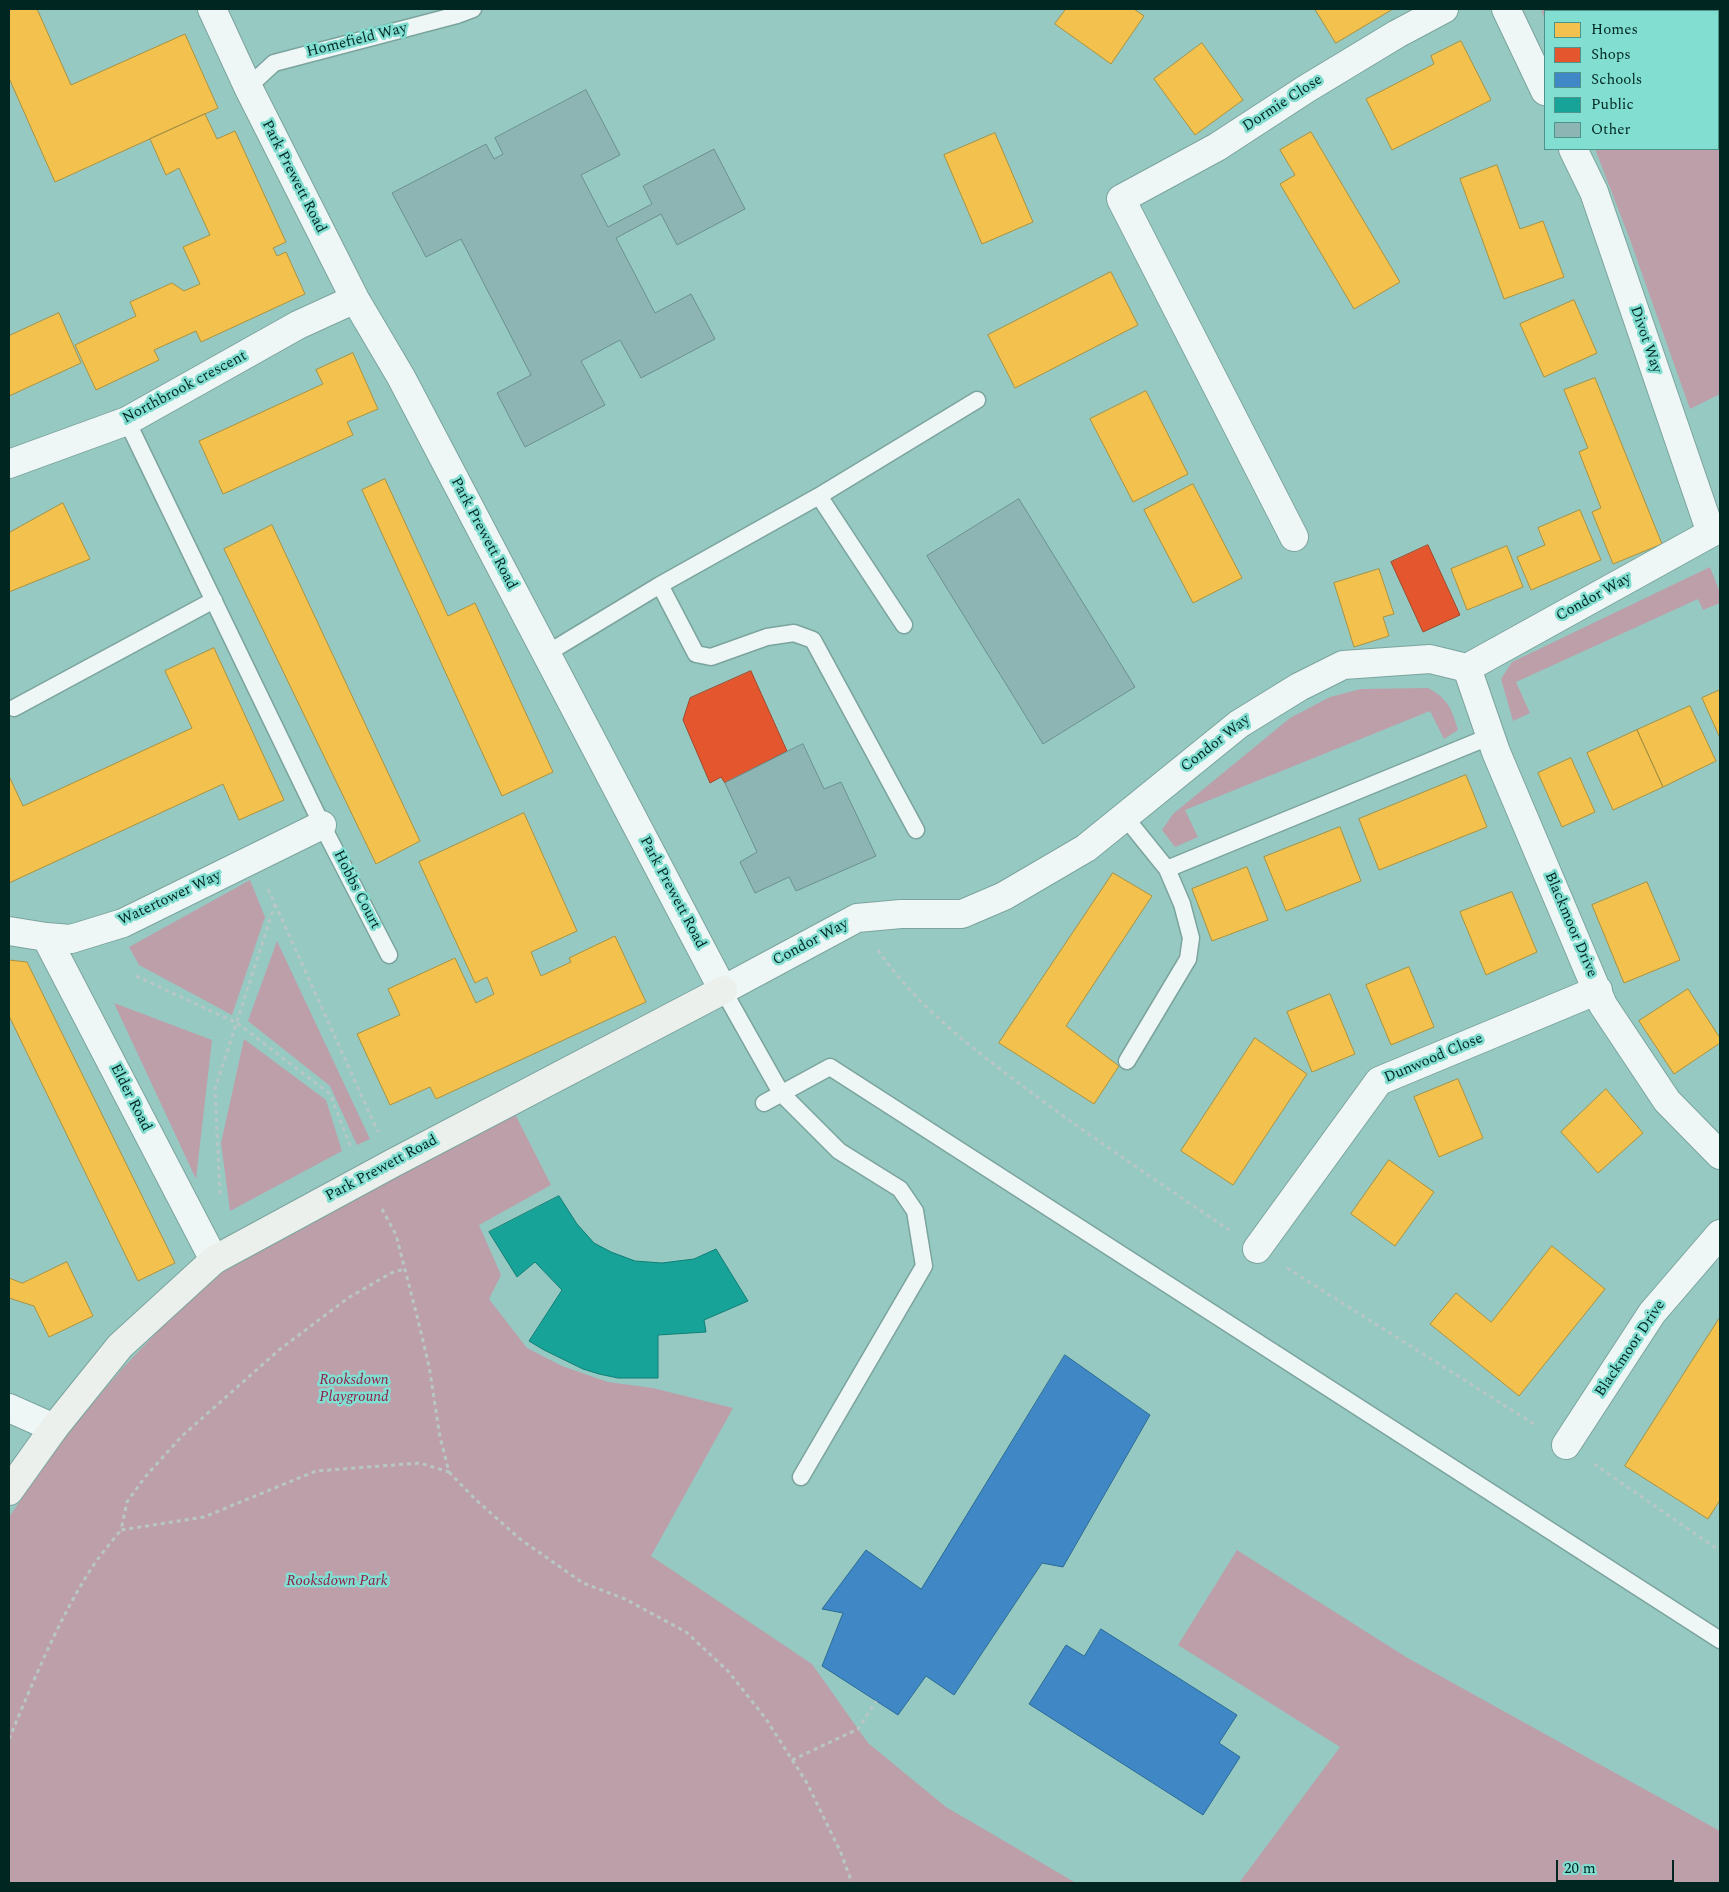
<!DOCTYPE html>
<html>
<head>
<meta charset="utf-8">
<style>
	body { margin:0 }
	#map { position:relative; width:1729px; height:1892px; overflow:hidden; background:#96c9c2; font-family:Spectral,serif }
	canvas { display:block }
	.frame { position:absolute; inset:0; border:10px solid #002622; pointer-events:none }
	.legend { position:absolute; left:1544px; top:10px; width:175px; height:140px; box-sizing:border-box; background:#81ded1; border:1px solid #4d948b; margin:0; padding:6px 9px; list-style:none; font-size:15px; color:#002622 }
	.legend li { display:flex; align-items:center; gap:10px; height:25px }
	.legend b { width:25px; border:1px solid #4d948b }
	.scale { position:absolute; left:1556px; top:1860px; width:118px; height:22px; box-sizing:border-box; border:2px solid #002622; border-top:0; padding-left:6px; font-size:15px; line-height:18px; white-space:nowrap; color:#002622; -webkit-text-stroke:4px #81ded1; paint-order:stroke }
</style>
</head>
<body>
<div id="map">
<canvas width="1729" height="1892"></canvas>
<div class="frame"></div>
<ul class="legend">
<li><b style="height:14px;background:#f2c14e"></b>Homes</li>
<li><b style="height:14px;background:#e4572e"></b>Shops</li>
<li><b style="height:14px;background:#3f88c5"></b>Schools</li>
<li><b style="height:14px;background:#17a398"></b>Public</li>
<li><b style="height:14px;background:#8cb5b4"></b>Other</li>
</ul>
<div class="scale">20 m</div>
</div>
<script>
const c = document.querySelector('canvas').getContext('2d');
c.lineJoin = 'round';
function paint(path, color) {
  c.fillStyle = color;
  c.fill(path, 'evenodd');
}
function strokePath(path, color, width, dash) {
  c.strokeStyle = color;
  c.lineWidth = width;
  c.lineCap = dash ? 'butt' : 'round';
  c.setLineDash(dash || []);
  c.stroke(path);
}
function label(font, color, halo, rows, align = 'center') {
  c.font = font + ' Spectral,serif';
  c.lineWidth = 5;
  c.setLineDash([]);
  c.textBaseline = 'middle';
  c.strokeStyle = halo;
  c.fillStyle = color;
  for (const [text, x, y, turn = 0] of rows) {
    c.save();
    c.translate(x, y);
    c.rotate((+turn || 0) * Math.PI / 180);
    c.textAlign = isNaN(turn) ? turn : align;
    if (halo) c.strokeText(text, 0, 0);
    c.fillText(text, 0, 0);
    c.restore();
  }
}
paint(new Path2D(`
	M1541,9H1632L1634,11H1545V20Z
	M1718,123L1720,126V394L1690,409L1629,237L1595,149H1718Z
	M1710,567L1720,593V603L1703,610L1698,599L1516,682L1530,713L1513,721L1501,679L1512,662Z
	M1428,688C1448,698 1452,710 1458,730L1444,739L1430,711L1185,810L1198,837L1175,847L1162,830L1173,814L1290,718L1330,697L1361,689Z
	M250,880L265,917L232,1015L139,965L129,947Z
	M277,941L370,1139L357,1145L330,1086L248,1021Z
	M114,1003L212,1040L196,1179Z
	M244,1039L326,1100L342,1151L230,1211L221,1143Z
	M514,1112L551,1185L479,1225L501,1275L489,1299L527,1348L562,1366L608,1382L653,1388L733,1408L651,1556L812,1664L868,1743L946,1807L1076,1883H9V1517L64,1437L121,1370L219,1266Z
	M1237,1550L1406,1657L1720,1831V1883H1239L1340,1747L1178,1645Z`), '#bd9faa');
const homes = new Path2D(`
	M9,9H37L71,85L185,34L218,108L55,182L9,78Z
	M1066,9H1134L1144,16L1111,64L1055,24Z
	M1315,9H1393L1336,43Z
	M1720,14V51L1718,49V17Z
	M1461,41L1491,100L1392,150L1366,99L1434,64L1431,56Z
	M1202,43L1243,100L1195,135L1154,79Z
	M205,114L217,139L235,131L286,242L273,248L277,256L286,252L305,294L201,342L196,331L154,350L159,360L96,390L75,345L136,316L130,302L172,283L184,291L200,284L183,247L210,235L179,168L166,175L150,139Z
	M1311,132L1400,282L1354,309L1280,184L1295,175L1280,150Z
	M995,133L1033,222L982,244L944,155Z
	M1497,165L1520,229L1543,221L1564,277L1504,299L1460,179Z
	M1111,272L1138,325L1015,388L988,335Z
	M1574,300L1597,353L1544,377L1520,324Z
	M59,313L81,363L9,396V336Z
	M353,353L378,409L347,422L353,435L223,494L199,441L323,384L316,370Z
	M1595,378L1662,544L1613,564L1592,512L1601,508L1579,452L1588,448L1564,390Z
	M1146,391L1188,474L1133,502L1090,419Z
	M385,479L448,616L475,603L553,772L502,796L362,490Z
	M1193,484L1242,578L1193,603L1144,510Z
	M63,503L90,559L9,592V533Z
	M1580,510L1601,560L1531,590L1517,557L1545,545L1538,528Z
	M272,525L420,841L376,864L224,549Z
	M1507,546L1523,587L1467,610L1451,569Z
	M1379,569L1394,614L1383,617L1389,636L1354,647L1334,583Z
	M214,648L284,800L239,820L223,784L9,883V776L23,806L192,728L165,671Z
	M1720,690V738L1702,698Z
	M1690,706L1716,761L1663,787L1637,730Z
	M1637,730L1663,787L1613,810L1587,753Z
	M1571,758L1595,812L1562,827L1538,773Z
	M1466,775L1487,827L1379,870L1359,819Z
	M524,813L577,931L531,952L541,976L571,962L569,958L615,936L646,1002L436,1099L430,1087L390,1105L357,1034L400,1015L388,989L455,958L476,1003L494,994L487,977L475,983L419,862Z
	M1340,827L1361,881L1286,911L1264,857Z
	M1247,867L1268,920L1212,941L1192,889Z
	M1113,873L1152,896L1066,1026L1119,1066L1094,1104L999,1043Z
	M1647,882L1680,960L1624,983L1592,905Z
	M1512,892L1537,952L1486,975L1460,912Z
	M9,960L27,962L175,1263L138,1281L9,1016Z
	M1409,967L1434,1027L1391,1045L1366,985Z
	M1688,989L1720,1038V1043L1674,1074L1639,1021Z
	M1330,994L1355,1054L1312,1072L1287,1012Z
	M1255,1038L1307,1074L1233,1185L1181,1151Z
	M1458,1079L1483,1138L1439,1157L1414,1097Z
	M1606,1089L1643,1133L1598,1173L1561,1132Z
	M1389,1160L1434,1192L1395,1246L1351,1214Z
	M1552,1246L1605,1289L1519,1396L1430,1324L1456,1293L1491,1322Z
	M67,1262L93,1316L49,1337L34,1306L9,1298V1278L22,1283Z
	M1719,1319L1720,1320V1500L1708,1519L1625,1466Z`);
paint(homes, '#f2c14e');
strokePath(homes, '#a99241', 1);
const shops = new Path2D(`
	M1428,545L1460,615L1423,632L1391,562Z
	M751,671L787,751L725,783L721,777L710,783L683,720L690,698Z`);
paint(shops, '#e4572e');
strokePath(shops, '#a0482a', 1);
const schools = new Path2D(`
	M1065,1355L1150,1415L1063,1567L1042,1563L954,1695L926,1676L898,1715L822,1666L843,1613L822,1609L866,1550L921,1589Z
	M1101,1629L1237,1715L1219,1743L1240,1757L1203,1815L1029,1704L1066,1645L1084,1656Z`);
paint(schools, '#3f88c5');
strokePath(schools, '#2c6b94', 1);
const public = new Path2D(`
	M559,1196L577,1224L594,1243L611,1252L635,1261L662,1263L694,1259L716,1249L748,1301L704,1320L706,1332L658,1335V1378H618L599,1374L583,1369L544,1350L529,1341L562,1290L535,1262L517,1277L489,1232Z`);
paint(public, '#17a398');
strokePath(public, '#107e75', 1);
const building = new Path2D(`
	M586,90L620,155L581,175L608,227L652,204L643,186L714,149L745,209L677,245L661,214L616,238L655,313L691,294L715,339L641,378L620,340L581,361L605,405L525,447L497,393L531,375L461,239L426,257L392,193L486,144L494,159L503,154L495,138Z
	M1019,499L1135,687L1043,744L927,556Z
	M803,744L824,789L841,782L876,856L796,891L789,877L755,893L740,862L757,852L725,783Z`);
paint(building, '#8cb5b4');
strokePath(building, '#6b908e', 1);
const lane = new Path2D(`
	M248,87L274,63L457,15L473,9
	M127,421L322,825L389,955
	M819,496L904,625
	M660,585L696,654L711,657L767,637L794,633L813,640L916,830
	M546,654L660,585L819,496L977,400
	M14,708L214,600
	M1125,817L1167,869L1491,736
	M723,990L781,1093L839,1151L900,1189L915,1211L924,1266L801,1477
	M1127,1061L1188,959L1191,938L1182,904L1167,869
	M764,1103L830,1067L1720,1640`);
const street = new Path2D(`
	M212,9L248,87L355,299L401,377L723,990L857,918L901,914H962L1004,896L1086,848L1239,724L1299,687L1343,665L1430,659L1467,668L1720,528
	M1506,9L1545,91
	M1573,149L1594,192L1711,533
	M9,464L127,421L298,325L355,299
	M1294,537L1121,199L1217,147L1306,89L1397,34L1444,9
	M1467,668L1496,752L1603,1005L1667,1101L1720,1155
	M9,931L46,937L71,939L123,923L322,825
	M46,937L214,1260
	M1257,1249L1379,1081L1598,990
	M9,1408L54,1428
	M1566,1445L1652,1313L1720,1234`);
const secondary = new Path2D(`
	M9,1491L54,1428L120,1346L214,1260L393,1163L723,990`);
strokePath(lane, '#7ba49e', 19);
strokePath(street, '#7ba49e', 30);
strokePath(secondary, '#7ba49e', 30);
strokePath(new Path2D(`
	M275,904L378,1132
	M878,950C915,1004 969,1046 1021,1085C1089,1136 1159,1182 1229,1230
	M136,976L237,1023L330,1094L351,1148
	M220,1194L215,1089L275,904L268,889
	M382,1209L396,1235L417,1316L429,1366L440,1437L449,1472L420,1463L316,1471L204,1517L121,1530L127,1502L145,1477L182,1436L279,1350L348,1298L391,1273L404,1269
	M1287,1268L1537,1426
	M1594,1464L1720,1551
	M449,1472L475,1499L520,1539L583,1583L625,1599L686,1632L728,1671L766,1719L807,1783L841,1853L852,1883
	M9,1739C34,1680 59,1617 95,1563C103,1552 112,1541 121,1530
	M792,1760L858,1729L876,1701`), '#b8c7c5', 3, [4, 4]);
strokePath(lane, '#eff7f6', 16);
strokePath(street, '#eff7f6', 28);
strokePath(secondary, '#ebf0ed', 28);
label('15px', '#002622', '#81ded1', [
	["Homefield Way",357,41,-14],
	["Dormie Close",1283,104,-33],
	["Park Prewett Road",293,177,63],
	["Divot Way",1645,340,71],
	["Northbrook crescent",185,388,-28],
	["Park Prewett Road",483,534,62],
	["Condor Way",1594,598,-29],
	["Condor Way",1216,744,-38],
	["Hobbs Court",356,890,63],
	["Park Prewett Road",672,893,62],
	["Watertower Way",170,899,-25],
	["Blackmoor Drive",1570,925,67],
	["Condor Way",811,943,-28],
	["Dunwood Close",1434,1059,-23],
	["Elder Road",130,1098,63],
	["Park Prewett Road",382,1169,-28],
	["Blackmoor Drive",1631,1349,-56]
]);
label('italic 15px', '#901f48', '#81ded1', [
	["Rooksdown",354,1381],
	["Playground",354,1398],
	["Rooksdown Park",337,1582]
]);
</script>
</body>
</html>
